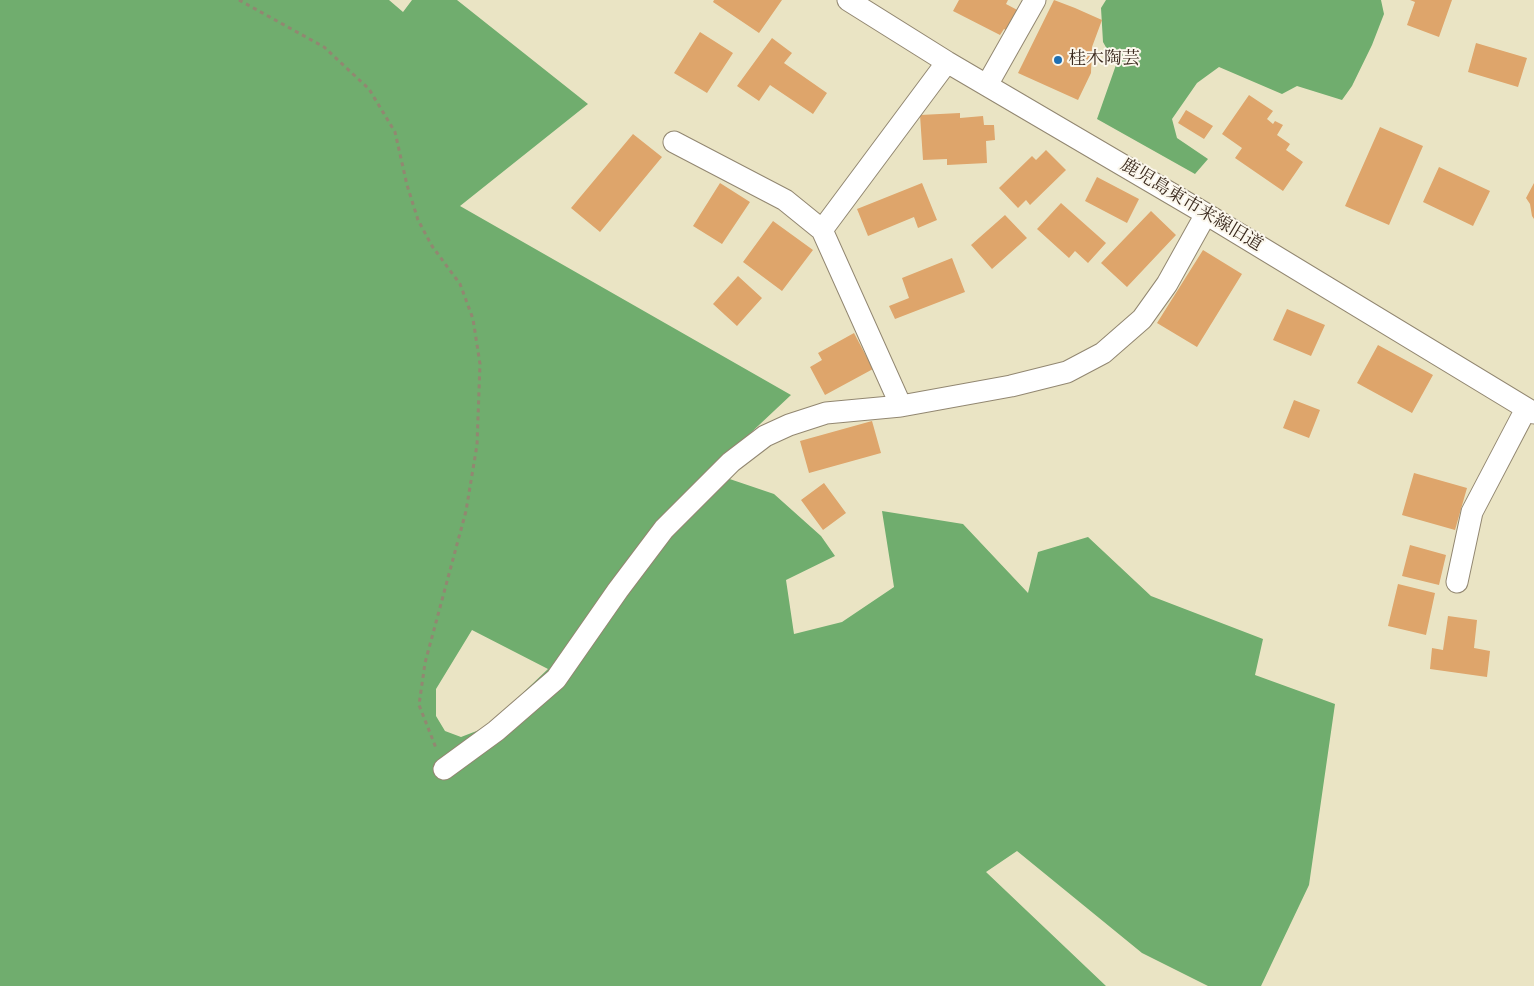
<!DOCTYPE html>
<html>
<head>
<meta charset="utf-8">
<style>
	body { margin:0 }
	canvas { display:block; background:#eae4c4 }
</style>
</head>
<body>
<canvas width="1534" height="986"></canvas>
<script>
const c = document.querySelector('canvas').getContext('2d');
c.lineJoin = 'round';
function paint(path, color) {
  c.fillStyle = color;
  c.fill(path, 'evenodd');
}
function strokePath(path, color, width, dash) {
  c.strokeStyle = color;
  c.lineWidth = width;
  c.lineCap = dash ? 'butt' : 'round';
  c.setLineDash(dash || []);
  c.stroke(path);
}
function label(font, color, halo, rows, align = 'center') {
  c.font = font + ' "IM FELL Double Pica","Noto Serif JP",serif';
  c.lineWidth = 4;
  c.setLineDash([]);
  c.textBaseline = 'middle';
  c.strokeStyle = halo;
  c.fillStyle = color;
  for (const [text, x, y, turn = 0] of rows) {
    c.save();
    c.translate(x, y);
    c.rotate((+turn || 0) * Math.PI / 180);
    c.textAlign = isNaN(turn) ? turn : align;
    if (halo) c.strokeText(text, 0, 0);
    c.fillText(text, 0, 0);
    c.restore();
  }
}
paint(new Path2D(`
	M0,0H389L403,12L412,0H457L588,104L460,206L791,395L709,472L774,494L821,536L835,556L786,580L794,634L842,622L894,587L882,511L963,524L1028,593L1038,552L1088,537L1151,596L1263,639L1255,675L1335,704L1309,885L1261,986H1208L1142,953L1017,851L986,872L1106,986H0ZM472,630L548,669L487,727L461,737L445,731L436,716V689Z
	M1106,0H1381L1384,14L1372,45L1352,86L1342,100L1297,86L1282,94L1219,67L1197,83L1172,119L1177,138L1208,159L1195,174L1097,119L1116,65L1103,42L1101,8Z`), '#70ad6e');
paint(new Path2D(`
	M714,0H782L759,33L713,2Z
	M959,0H1008L1006,4L1023,13L1012,34L1004,29L1000,35L953,11Z
	M1054,0L1075,8L1102,20L1092,47L1091,73L1078,100L1018,73Z
	M1410,0H1452L1439,37L1407,25L1415,2Z
	M700,32L733,53L707,93L674,73Z
	M772,38L792,53L784,63L827,93L813,114L770,85L759,101L737,86Z
	M1476,43L1527,58L1518,87L1468,72Z
	M1249,95L1273,111L1267,119L1273,124L1275,121L1283,125L1277,135L1290,144L1286,150L1303,162L1283,191L1235,158L1242,148L1222,134Z
	M1186,110L1213,126L1204,139L1178,123Z
	M960,113V118L983,116L984,125H994L995,140L986,141L987,163L947,165V159L923,160L920,115Z
	M1380,127L1423,146L1389,225L1345,206Z
	M633,134L662,157L600,232L571,208Z
	M1046,150L1066,170L1030,205L1026,200L1018,208L999,188L1032,156L1036,160Z
	M1439,167L1490,191L1473,226L1423,202Z
	M1097,177L1139,199L1127,223L1085,201Z
	M720,183L750,202L722,244L693,226Z
	M922,183L937,220L918,228L914,217L868,236L857,209Z
	M1534,183V219L1532,216L1530,204L1526,198Z
	M1061,203L1106,243L1088,263L1075,251L1069,258L1037,229Z
	M1151,211L1176,235L1127,287L1101,263Z
	M1005,215L1027,238L992,269L971,245Z
	M773,221L813,250L782,291L743,262Z
	M1203,250L1242,274L1197,347L1157,323Z
	M952,258L965,292L895,319L889,306L909,298L902,278Z
	M738,276L762,298L737,326L713,304Z
	M1287,309L1325,325L1311,356L1273,340Z
	M854,333L873,369L825,395L810,367L822,360L818,353Z
	M1378,345L1433,375L1412,413L1357,383Z
	M1294,400L1320,410L1309,438L1283,428Z
	M872,421L881,453L809,473L800,441Z
	M1414,473L1467,488L1455,530L1402,515Z
	M824,483L846,513L823,530L801,500Z
	M1410,545L1446,555L1439,585L1402,576Z
	M1398,584L1435,593L1426,635L1388,626Z
	M1448,616L1477,620L1474,648L1490,651L1487,677L1430,669L1432,648L1443,650Z`), '#dea56b');
const minor = new Path2D(`
	M848,0L947,62L1206,214L1534,413
	M987,85L1035,0
	M674,142L785,200L822,230L901,406
	M822,230L947,62
	M1457,582L1472,512L1526,409
	M444,769L496,731L556,679L618,590L664,529L731,462L765,436L789,425L826,413L901,406L1011,386L1067,372L1103,353L1142,319L1167,284L1206,214`);
strokePath(minor, '#928771', 23);
strokePath(new Path2D(`
	M239,0L324,47L369,89L395,132L407,185L418,220L432,246L460,284L473,319L480,364L477,445L466,511L425,663L419,705L436,748`), '#928771', 3, [4, 4]);
strokePath(minor, '#fff', 21);
for (const [x, y, r, color] of [
	[1058,60,5,"#1f6fb2"]
]) {
  const dot = new Path2D();
  dot.arc(x, y, r, 0, 2 * Math.PI);
  c.fillStyle = color;
  c.fill(dot);
  strokePath(dot, '#fbf7ec', 2);
}
label('18px', '#3b2a1e', '#fbf7ec', [
	["桂木陶芸",1068,60]
], 'left');
label('18px', '#3b2a1e', '#fbf7ec', [
	["鹿児島東市来線旧道",1191,206,31]
]);
</script>
</body>
</html>
